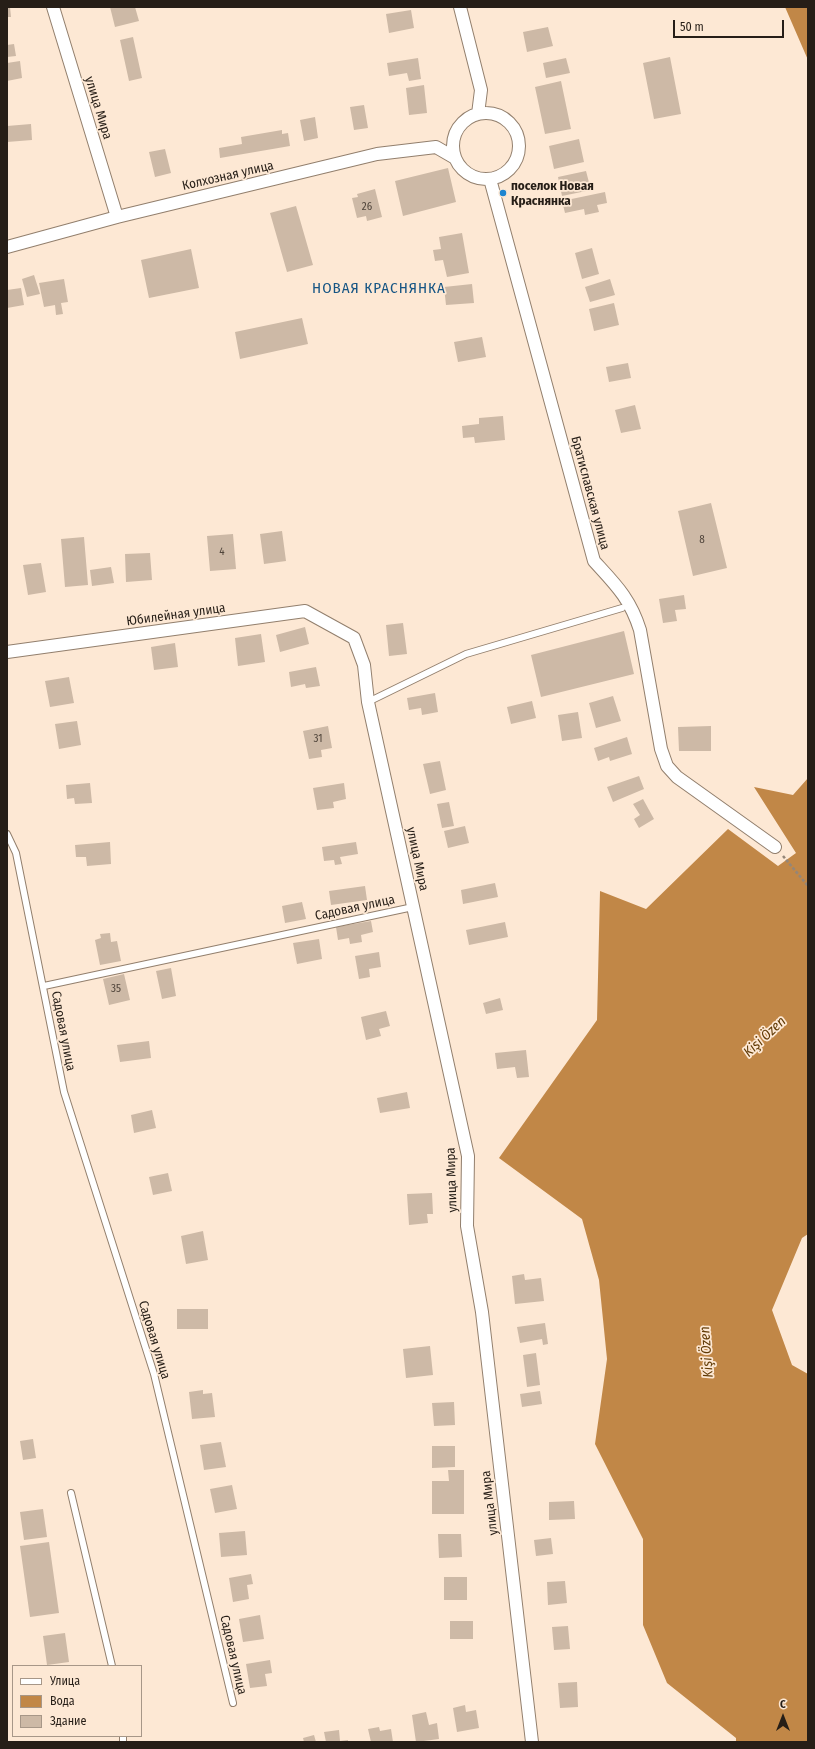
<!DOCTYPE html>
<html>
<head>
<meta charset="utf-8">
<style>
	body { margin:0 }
	#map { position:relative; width:815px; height:1749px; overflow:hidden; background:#fde8d4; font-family:"Fira Sans Condensed",sans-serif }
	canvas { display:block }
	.frame { position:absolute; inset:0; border:8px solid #261e17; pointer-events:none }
	.legend { position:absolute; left:12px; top:1665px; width:130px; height:72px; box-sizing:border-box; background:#fde8d4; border:1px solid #a79788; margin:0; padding:5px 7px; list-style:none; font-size:12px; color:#261e17 }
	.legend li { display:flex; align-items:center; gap:8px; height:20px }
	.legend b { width:20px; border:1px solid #a79788 }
	.north { position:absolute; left:763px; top:1697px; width:40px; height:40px; -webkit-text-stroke:3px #fde8d4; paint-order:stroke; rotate:0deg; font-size:11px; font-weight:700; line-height:16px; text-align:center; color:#261e17 }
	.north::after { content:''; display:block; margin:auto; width:14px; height:18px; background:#261e17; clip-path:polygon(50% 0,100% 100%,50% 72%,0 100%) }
	.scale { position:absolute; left:673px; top:20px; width:111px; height:18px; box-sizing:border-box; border:2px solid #261e17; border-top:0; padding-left:5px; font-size:12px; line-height:14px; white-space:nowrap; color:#261e17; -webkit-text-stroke:3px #fde8d4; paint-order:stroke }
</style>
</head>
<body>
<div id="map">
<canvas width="815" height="1749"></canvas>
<div class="frame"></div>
<ul class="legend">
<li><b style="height:5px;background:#fff"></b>Улица</li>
<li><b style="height:11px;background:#c18747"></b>Вода</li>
<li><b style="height:11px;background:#cdb9a6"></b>Здание</li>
</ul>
<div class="north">С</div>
<div class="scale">50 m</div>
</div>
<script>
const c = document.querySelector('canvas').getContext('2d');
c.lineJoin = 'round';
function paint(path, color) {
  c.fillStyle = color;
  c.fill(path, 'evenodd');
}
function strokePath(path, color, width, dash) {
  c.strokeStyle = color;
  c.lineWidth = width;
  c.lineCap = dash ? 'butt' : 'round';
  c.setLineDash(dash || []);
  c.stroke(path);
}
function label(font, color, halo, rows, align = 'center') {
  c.font = font + ' "Fira Sans Condensed",sans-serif';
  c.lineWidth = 3.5;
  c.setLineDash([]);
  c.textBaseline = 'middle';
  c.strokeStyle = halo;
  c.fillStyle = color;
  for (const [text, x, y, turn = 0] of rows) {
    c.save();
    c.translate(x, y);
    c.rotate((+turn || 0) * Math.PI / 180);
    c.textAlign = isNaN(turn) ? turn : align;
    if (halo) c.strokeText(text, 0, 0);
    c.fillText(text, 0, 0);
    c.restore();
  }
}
paint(new Path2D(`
	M785,7H808V60Z
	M808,778V1234L802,1238L772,1310L792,1365L808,1374V1742H736V1738L667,1683L643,1625V1539L595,1444L607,1359L599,1280L582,1219L499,1158L597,1020L600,891L646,909L728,829L778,866L796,853L754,787L793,795Z`), '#c18747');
paint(new Path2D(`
	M7,7H10L11,17H7Z
	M110,7H135L139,21L115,27Z
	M411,10L414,28L389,33L386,14Z
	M548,27L553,46L527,52L523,32Z
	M133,37L142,78L129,81L120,40Z
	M14,44L16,56L7,57V45Z
	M670,57L681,114L654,119L643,63Z
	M418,58L421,79L409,81L407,73L389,76L387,63Z
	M566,58L570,73L546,78L543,63Z
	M20,61L22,78L7,81V63Z
	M561,81L571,129L545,134L535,87Z
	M424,85L427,113L409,115L406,88Z
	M364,105L368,128L354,130L350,107Z
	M315,117L318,138L304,141L300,120Z
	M31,124L32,140L7,142V126Z
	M282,130V134L288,133L290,146L220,158L219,148L242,144L241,137Z
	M579,139L584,162L554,169L549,146Z
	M165,149L171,173L155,177L149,152Z
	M448,168L456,202L403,216L395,181Z
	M586,171L591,190L562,196L558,177Z
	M375,189L382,217L367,221L366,216L357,218L352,198L358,197L357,194Z
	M605,192L607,203L597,205L599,212L585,215L584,209L565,213L562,201Z
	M296,206L313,265L287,272L270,213Z
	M462,233L469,273L447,277L443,260L435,261L433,250L441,249L439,237Z
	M592,248L599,274L582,279L575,253Z
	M191,249L199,288L149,298L141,260Z
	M34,275L40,294L27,297L22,279Z
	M64,279L68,302L61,303L63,314L56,315L55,305L44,307L39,283Z
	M610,279L615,295L590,302L585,287Z
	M472,284L474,303L446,305L444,287Z
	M21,288L24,305L7,308V290Z
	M614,303L619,325L594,331L589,309Z
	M302,318L308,344L240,359L235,332Z
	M482,337L486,357L458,362L454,342Z
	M628,363L631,378L609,382L606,367Z
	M635,405L641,429L621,433L615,410Z
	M503,416L505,440L475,443L474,437L463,438L462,426L479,424V418Z
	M711,503L727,568L693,576L678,511Z
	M282,531L286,561L264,564L260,534Z
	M233,534L236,569L210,571L207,536Z
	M84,537L88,585L65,587L61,539Z
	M150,553L152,580L126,582L125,554Z
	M41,563L46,592L28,595L23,565Z
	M111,567L114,583L92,586L90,570Z
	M684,595L686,609L675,610L677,621L663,623L659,599Z
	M403,623L407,654L389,656L386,625Z
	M305,627L309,644L280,652L276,635Z
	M624,631L634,674L541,697L531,655Z
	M261,634L265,662L238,666L235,638Z
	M175,643L178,667L154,670L151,647Z
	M316,667L320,686L306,688L305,684L291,687L289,672Z
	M69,677L74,703L50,707L45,681Z
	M435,693L438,712L422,715L421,708L409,710L407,698Z
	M613,696L621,721L596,728L589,703Z
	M532,701L536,718L511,724L507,707Z
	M578,712L582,738L562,741L558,715Z
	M77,721L81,745L59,749L55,724Z
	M328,726L332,748L321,750L322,757L309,759L303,731Z
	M711,726V751H679L678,727Z
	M627,737L632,754L610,761L609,757L598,761L594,748Z
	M440,761L446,790L430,794L423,764Z
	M639,776L644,789L613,802L607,787Z
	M90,783L92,803L75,804L74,798L67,799L66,785Z
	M344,783L346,799L333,802L334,808L317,810L313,788Z
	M643,799L654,819L639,828L634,819L640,815L633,804Z
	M449,802L454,826L442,828L437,804Z
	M465,826L469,843L448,848L444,831Z
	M110,842L111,864L87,866L86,857H76L75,845Z
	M356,842L358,854L340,857L342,864L335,865L334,860L324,861L322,847Z
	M495,883L498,897L463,904L461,890Z
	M365,886L367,900L331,905L329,891Z
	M302,902L306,919L285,923L282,906Z
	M371,921L373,932L361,935L362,942L350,944L349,938L338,940L336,927Z
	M505,922L508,937L469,945L466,930Z
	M110,933L111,942L117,941L121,961L100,965L95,940L101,938L100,934Z
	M319,939L322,959L297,964L293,943Z
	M379,952L381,967L369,969L370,977L359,979L355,956Z
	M171,968L176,996L162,999L156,971Z
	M124,974L130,1000L109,1005L103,979Z
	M500,998L503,1010L486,1014L483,1003Z
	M386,1011L390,1026L379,1029L381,1036L366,1040L361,1017Z
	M149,1041L151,1058L120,1062L117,1045Z
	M526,1050L529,1077L517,1078L515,1067L497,1069L495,1053Z
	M407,1092L410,1108L380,1113L377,1098Z
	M152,1110L156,1128L134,1133L131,1115Z
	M168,1173L172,1191L153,1195L149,1177Z
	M432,1193L433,1214H427L428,1223L409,1225L407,1194Z
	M203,1231L208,1260L186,1264L181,1236Z
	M524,1274L525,1280L541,1278L544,1301L515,1304L512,1276Z
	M177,1309H208V1329H177Z
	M545,1323L548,1344L543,1345L542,1339L520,1343L517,1327Z
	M430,1346L433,1375L406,1378L403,1349Z
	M536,1353L540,1385L527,1387L523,1355Z
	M203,1390V1394L212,1393L215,1417L192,1419L189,1392Z
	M540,1391L542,1404L522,1407L520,1394Z
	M454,1402L455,1425L434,1426L432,1403Z
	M33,1439L36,1458L23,1460L20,1441Z
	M221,1442L226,1467L204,1470L200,1445Z
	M432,1446H455V1467L432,1468Z
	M448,1470H464V1514H432V1481H449Z
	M232,1485L237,1509L215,1513L210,1489Z
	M574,1501L575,1519L549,1520V1502Z
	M43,1509L47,1537L24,1540L20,1512Z
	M245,1531L247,1555L221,1557L219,1533Z
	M438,1534H461L462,1557L439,1558Z
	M551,1538L553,1554L536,1556L534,1540Z
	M49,1542L59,1613L30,1617L20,1546Z
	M251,1574L253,1584L247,1585L249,1599L233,1602L229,1578Z
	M444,1577H467V1600H444Z
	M565,1581L567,1603L548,1605L547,1582Z
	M260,1615L264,1639L243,1642L239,1619Z
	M450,1621H473V1639H450Z
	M568,1626L570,1649L554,1650L552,1627Z
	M65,1633L69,1662L47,1665L43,1636Z
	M270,1660L272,1673L265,1674L267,1686L250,1688L246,1664Z
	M577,1682L578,1707L560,1708L558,1683Z
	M465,1705L466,1712L476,1710L479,1728L457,1732L453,1708Z
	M426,1712L429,1725L437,1723L439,1739L416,1742L412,1715Z
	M379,1727L380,1731L391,1729L393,1742H371L368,1729Z
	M339,1730L340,1741L348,1740V1742H326L324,1732Z
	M314,1735L316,1742H304L303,1738Z`), '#cdb9a6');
const service = new Path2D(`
	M368,702L466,654L622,608
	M7,834L16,853L64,1092L154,1374L233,1703
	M44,986L413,907
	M71,1493L112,1666
	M123,1736V1742`);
const minor = new Path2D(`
	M53,7L117,217
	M460,7L481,90L478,114
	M453 146a33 33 0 1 1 66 0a33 33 0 1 1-66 0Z
	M490,179L594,561C615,584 630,598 640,630L661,749L667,766L677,777L775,847
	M7,247L117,217L377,154L436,147L455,158
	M7,652L305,611L354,638L364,665L368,702L468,1156L467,1226L482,1312L532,1742`);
strokePath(service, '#927f6d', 8);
strokePath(minor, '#927f6d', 14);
strokePath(new Path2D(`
	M783,856L808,886`), '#948678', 2.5, [3, 2]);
strokePath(service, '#fff', 6);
strokePath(minor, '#fff', 12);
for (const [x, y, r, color] of [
	[503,193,4,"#1e85d0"]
]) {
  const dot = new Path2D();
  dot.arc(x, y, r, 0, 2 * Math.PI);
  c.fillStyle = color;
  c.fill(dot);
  strokePath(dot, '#fde8d4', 1.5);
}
label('11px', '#50453b', null, [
	["26",367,207],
	["8",702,540],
	["4",222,552],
	["31",318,739],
	["35",116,989]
]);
label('13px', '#261e17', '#fde8d4', [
	["улица Мира",98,108,73],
	["Колхозная улица",228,176,-13],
	["Братиславская улица",590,493,75],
	["Юбилейная улица",176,615,-8],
	["улица Мира",417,859,78],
	["Садовая улица",355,908,-12],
	["Садовая улица",63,1031,79],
	["улица Мира",452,1180,-92],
	["Садовая улица",154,1340,73],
	["улица Мира",490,1503,-97],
	["Садовая улица",233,1655,77]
]);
label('bold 13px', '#261e17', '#fde8d4', [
	["поселок Новая",511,186],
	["Краснянка",511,201]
], 'left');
label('italic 14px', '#613a05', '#fde8d4', [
	["Kişi Özen",765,1037,-43],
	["Kişi Özen",707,1352,-94]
]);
c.letterSpacing = '1px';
label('15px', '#165584', '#fde8d4', [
	["НОВАЯ КРАСНЯНКА",379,289]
]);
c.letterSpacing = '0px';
</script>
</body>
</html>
